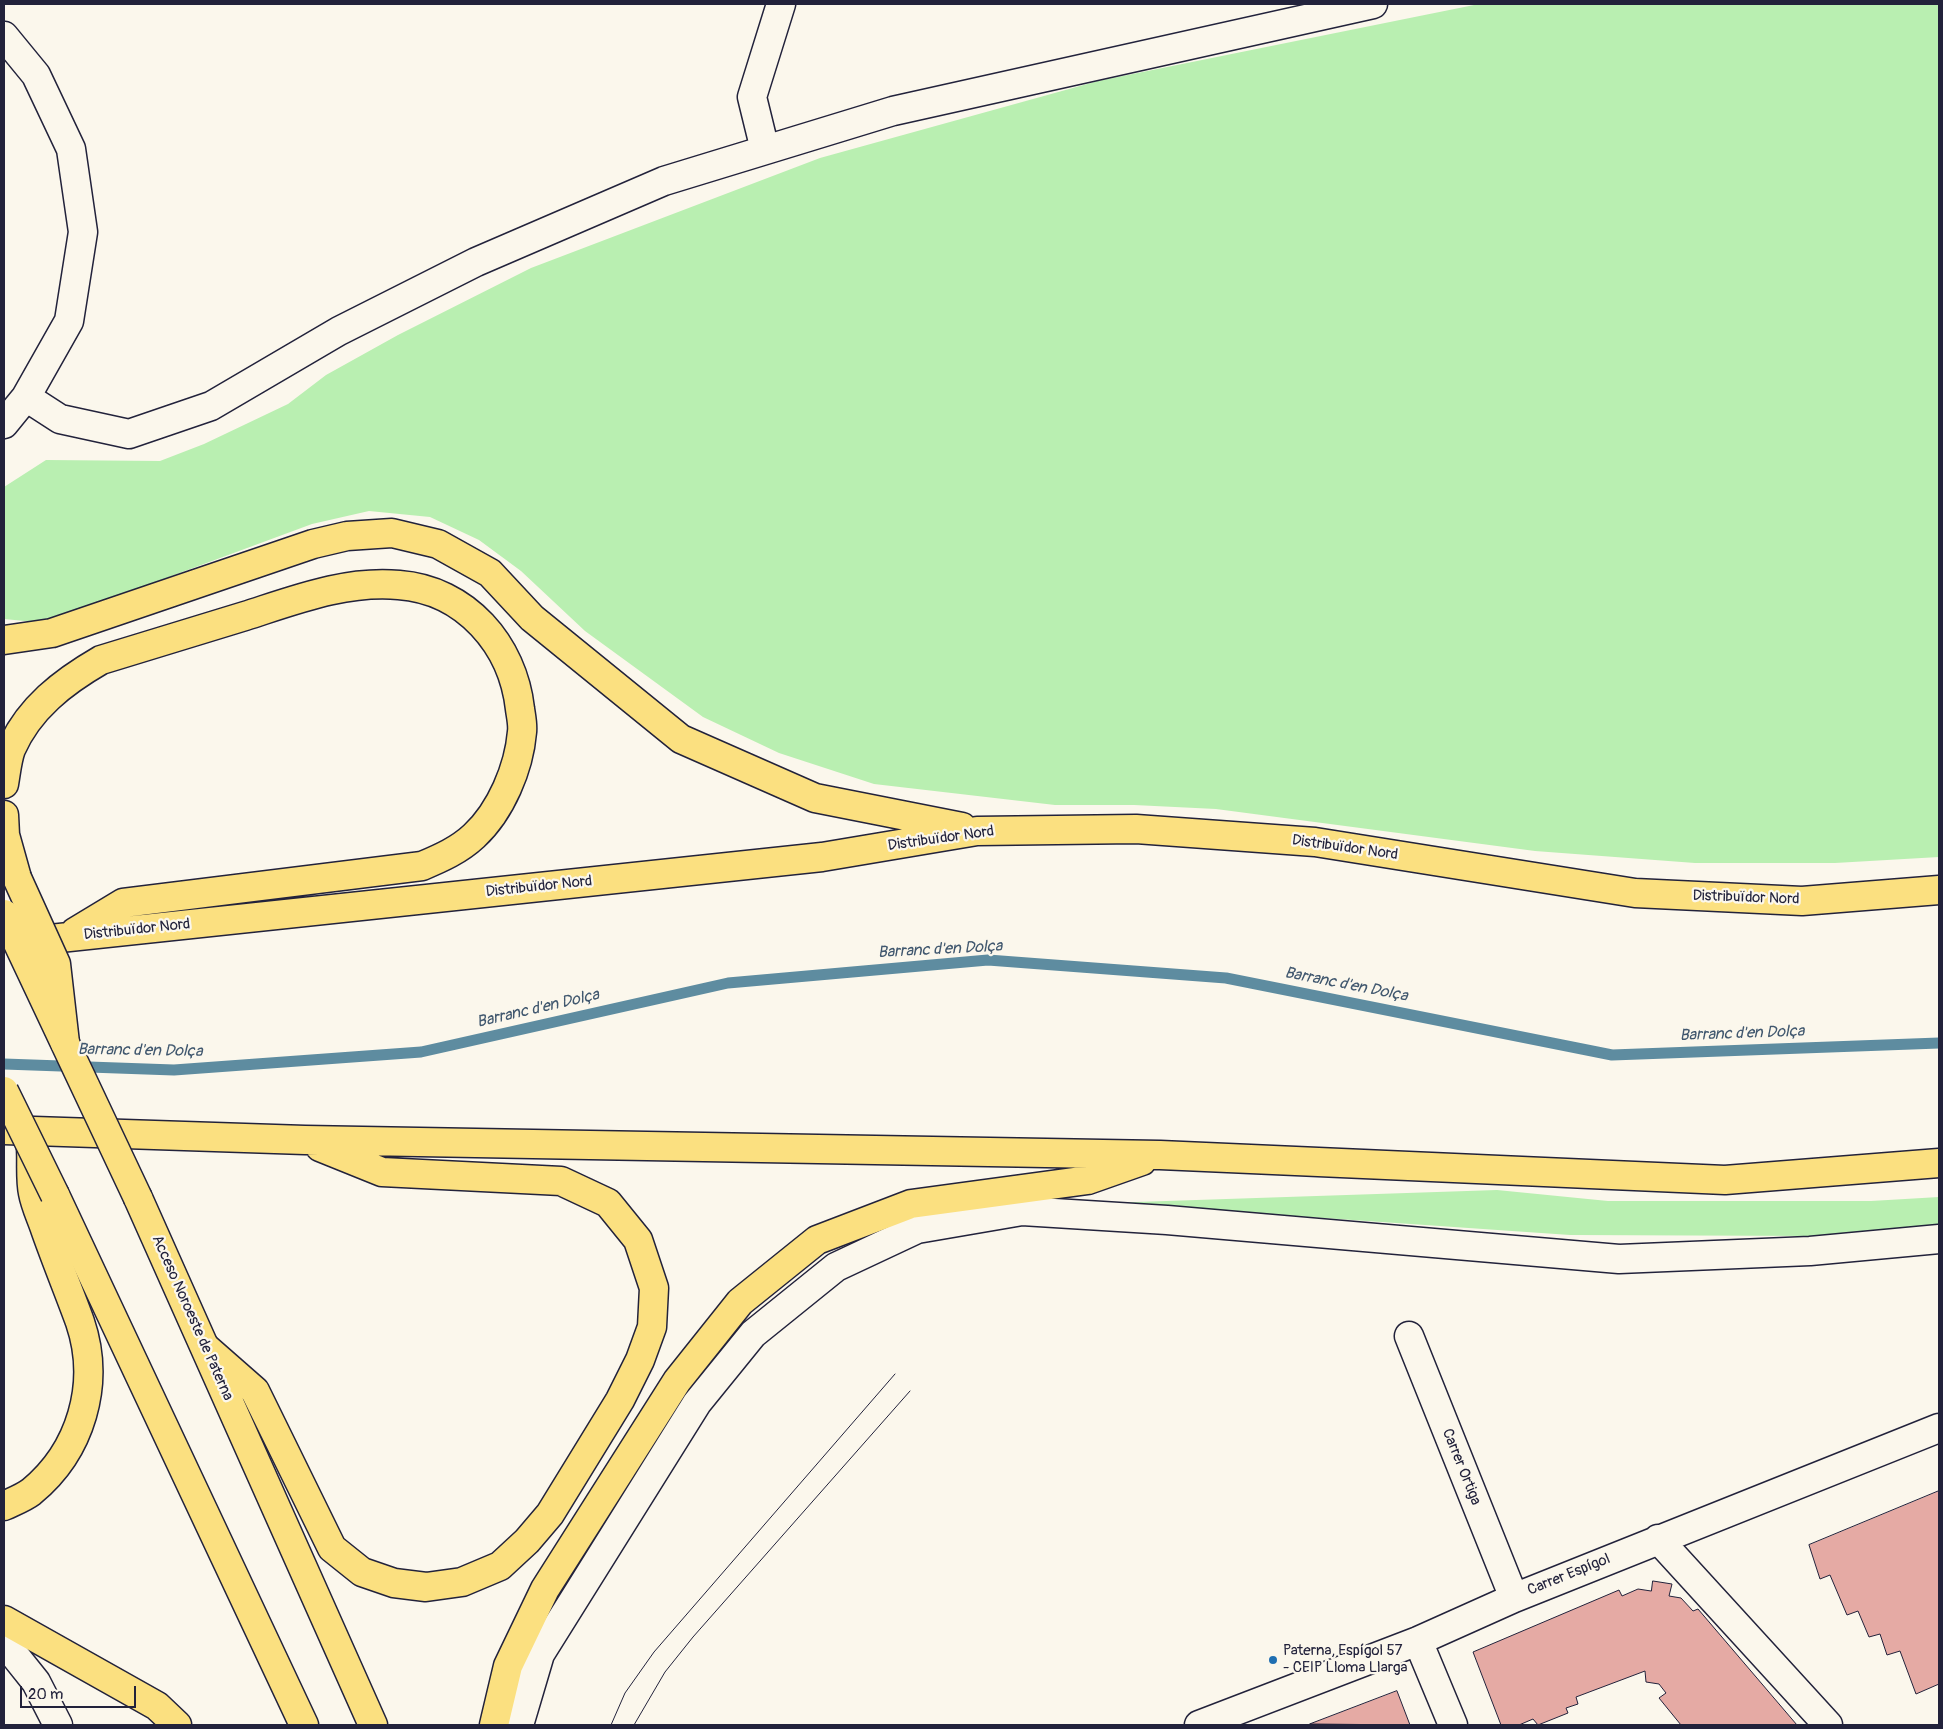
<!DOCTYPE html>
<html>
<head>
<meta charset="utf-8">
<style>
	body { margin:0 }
	#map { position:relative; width:1943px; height:1729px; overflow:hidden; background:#fbf7ec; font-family:Pangolin,sans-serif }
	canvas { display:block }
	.frame { position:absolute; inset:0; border:5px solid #22223b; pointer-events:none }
	.scale { position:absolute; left:20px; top:1686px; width:116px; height:22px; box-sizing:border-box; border:2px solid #22223b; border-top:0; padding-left:6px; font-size:15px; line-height:18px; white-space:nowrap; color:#22223b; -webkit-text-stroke:4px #fbf7ec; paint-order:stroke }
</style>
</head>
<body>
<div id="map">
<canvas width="1943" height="1729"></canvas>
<div class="frame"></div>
<div class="scale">20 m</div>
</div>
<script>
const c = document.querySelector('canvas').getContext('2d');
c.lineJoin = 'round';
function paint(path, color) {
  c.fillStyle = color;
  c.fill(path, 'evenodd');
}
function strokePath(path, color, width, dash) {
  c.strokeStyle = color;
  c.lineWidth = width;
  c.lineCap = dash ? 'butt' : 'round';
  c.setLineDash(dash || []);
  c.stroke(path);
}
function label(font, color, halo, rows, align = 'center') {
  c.font = font + ' Pangolin,sans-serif';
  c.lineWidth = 4.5;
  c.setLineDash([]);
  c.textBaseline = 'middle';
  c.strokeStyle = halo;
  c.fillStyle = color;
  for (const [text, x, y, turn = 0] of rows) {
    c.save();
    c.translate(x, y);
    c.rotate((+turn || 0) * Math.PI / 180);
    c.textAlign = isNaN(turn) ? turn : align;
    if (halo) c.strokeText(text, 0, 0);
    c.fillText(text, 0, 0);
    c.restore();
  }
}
paint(new Path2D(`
	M1479,4H1939V857L1835,863H1695L1535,851L1216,809L1134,805H1055L874,784L779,753L703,717L585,631L521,571L479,540L430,517L369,511L312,524L85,608L35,622L4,619V487L46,460L160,461L204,444L288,404L326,375L398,335L531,268L820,158L1098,81Z
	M1497,1190L1608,1201H1871L1939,1197V1225L1814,1236L1570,1235L1106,1203Z`), '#b9efb1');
strokePath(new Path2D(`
	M4,1064L174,1070L421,1052L728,983L988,960L1226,978L1612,1055L1939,1043`), '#5e8ca0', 11);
const building = new Path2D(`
	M1939,1491V1684L1916,1694L1900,1651L1887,1655L1880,1634L1869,1637L1858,1611L1847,1615L1830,1575L1820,1579L1809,1545Z
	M1653,1581L1672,1584L1669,1596L1681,1598L1693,1611L1698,1609L1797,1725H1681L1659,1698L1666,1693L1659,1684L1646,1682L1645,1671L1576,1697L1578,1704L1566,1708L1568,1713L1538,1725L1533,1719L1519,1725H1501L1473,1652L1619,1590L1622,1596L1638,1589L1651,1591Z
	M1397,1691L1410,1725L1310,1724Z`);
paint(building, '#e5aaa4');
strokePath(building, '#22223b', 1);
const minor = new Path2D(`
	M4,36L36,75L71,149L83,232L69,321L26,397L4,424
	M765,150L752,97L781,4
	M26,397L60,419L129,434L211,406L339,331L476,262L664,181L893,111L1373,4
	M1409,1336L1514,1598
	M1658,1539L1828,1725
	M1418,1641L1453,1725
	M4,1642L36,1682L58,1725
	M519,1725L540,1654L697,1403L753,1334L836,1267L917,1229L1022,1211L1167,1220L1619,1259L1810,1251L1939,1239
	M1199,1725L1418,1641L1514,1598L1939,1428`);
const major = new Path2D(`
	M55,1195L304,1725
	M138,1198L373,1725
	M4,1620L157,1706L177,1725`);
const highway = new Path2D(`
	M4,640L52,633L313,544L347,536L392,533L438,544L490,573L532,618L681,739L815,798L962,827
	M4,784C6,773 7,760 11,749C29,708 63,682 101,660C149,645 197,631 245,616C295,600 346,580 399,585C466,590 513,645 520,709C521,716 523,725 522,732C519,768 501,811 474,836C459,850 441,858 422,866L123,903L75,932
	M4,815L5,835L17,878
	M22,942L822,857L977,831L1136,829L1315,842L1635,893L1802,901L1939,890
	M4,1130L305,1140L1160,1155L1725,1180L1939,1163
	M206,1348L255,1391L332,1548L362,1572L394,1583L426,1587L462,1582L500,1566L527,1541L550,1514L620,1400L640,1360L652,1327L654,1288L638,1240L608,1203L561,1181L382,1172L320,1147
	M4,1506C12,1502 23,1498 31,1492C81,1451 101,1384 80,1322C68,1289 55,1258 44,1226C40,1215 35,1204 33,1193C30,1179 32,1162 31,1148
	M494,1725L508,1666L545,1589L677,1381L740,1302L817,1240L911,1204L1088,1180L1142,1161`);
strokePath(minor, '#22223b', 31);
strokePath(major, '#22223b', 31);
strokePath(highway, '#22223b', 31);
strokePath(minor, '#fbf7ec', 28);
strokePath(major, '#fbe080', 28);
strokePath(highway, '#fbe080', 28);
strokePath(new Path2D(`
	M611,1725L625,1693L654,1652L895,1374
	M634,1725L665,1672L693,1637L910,1391`), '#22223b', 1);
const majorBridge = new Path2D(`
	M4,914L138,1198
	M4,1091L55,1195`);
const highwayBridge = new Path2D(`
	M17,878L56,964L65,1043`);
strokePath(majorBridge, '#22223b', 31, []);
strokePath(highwayBridge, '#22223b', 31, []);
strokePath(majorBridge, '#fbe080', 28);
strokePath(highwayBridge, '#fbe080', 28);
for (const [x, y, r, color] of [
	[1273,1660,5,"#1f6fb2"]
]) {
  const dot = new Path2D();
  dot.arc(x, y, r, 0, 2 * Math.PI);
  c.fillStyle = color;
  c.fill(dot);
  strokePath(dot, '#fbf7ec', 2);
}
label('15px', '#22223b', '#fbf7ec', [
	["Distribuïdor Nord",941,839,-8],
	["Distribuïdor Nord",1345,848,8],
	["Distribuïdor Nord",539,887,-6],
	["Distribuïdor Nord",1746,898,2],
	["Distribuïdor Nord",137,930,-6],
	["Acceso Noroeste de Paterna",192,1318,66],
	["Carrer Ortiga",1461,1467,68],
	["Carrer Espígol",1569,1575,-22]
]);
label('15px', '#22223b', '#fbf7ec', [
	["Paterna, Espígol 57",1283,1651],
	["- CEIP Lloma Llarga",1283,1668]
], 'left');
label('italic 16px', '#40576e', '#fbf7ec', [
	["Barranc d'en Dolça",940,950,-3],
	["Barranc d'en Dolça",1346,985,11],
	["Barranc d'en Dolça",538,1009,-13],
	["Barranc d'en Dolça",1742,1034,-2],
	["Barranc d'en Dolça",140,1051,1]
]);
</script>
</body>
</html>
